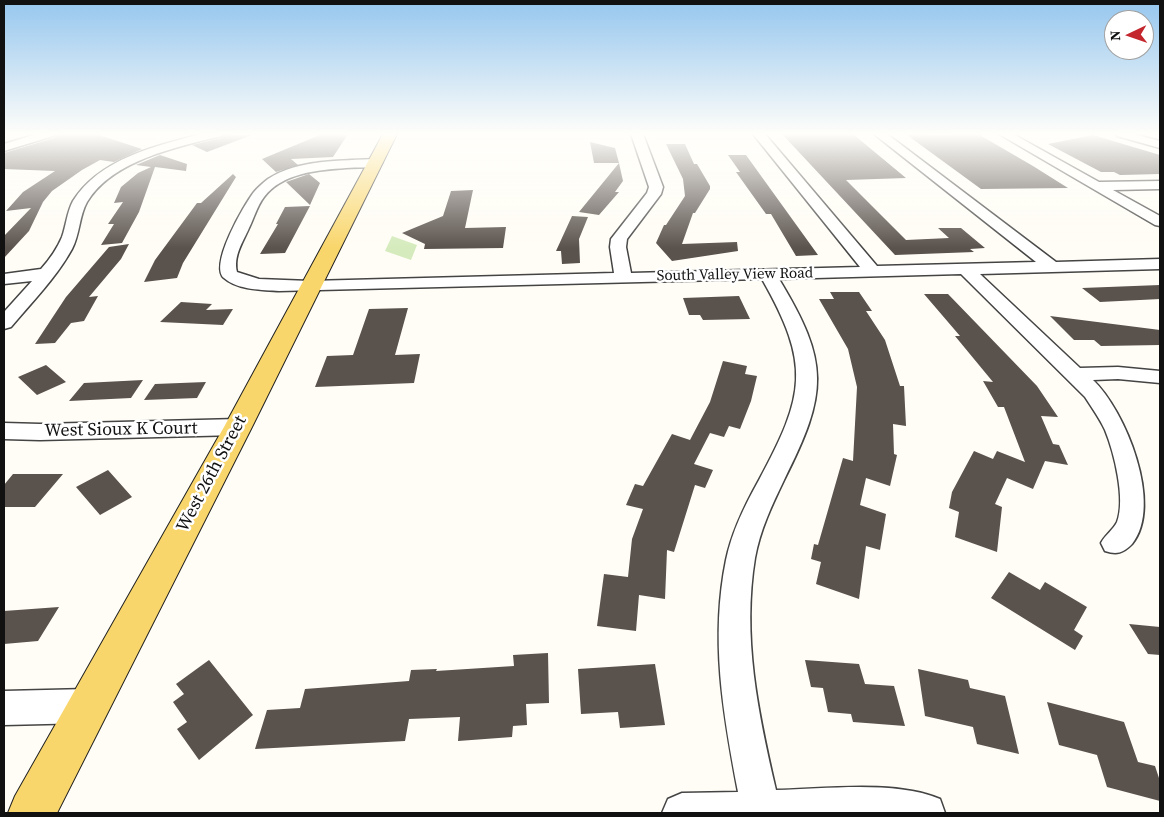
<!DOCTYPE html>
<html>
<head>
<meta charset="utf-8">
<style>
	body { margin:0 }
	#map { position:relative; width:1164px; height:817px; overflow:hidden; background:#fffdf5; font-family:"Source Serif 4",serif }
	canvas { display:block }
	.frame { position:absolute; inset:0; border:5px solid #111; pointer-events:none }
	.north { position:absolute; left:1104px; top:10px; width:50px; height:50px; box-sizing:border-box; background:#fff; border:1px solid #a0a0a0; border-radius:50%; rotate:267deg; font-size:14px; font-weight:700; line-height:20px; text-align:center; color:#111 }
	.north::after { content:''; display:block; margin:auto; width:18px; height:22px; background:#c4262e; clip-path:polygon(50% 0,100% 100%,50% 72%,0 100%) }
</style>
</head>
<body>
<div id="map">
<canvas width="1164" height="817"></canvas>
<div class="frame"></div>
<div class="north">N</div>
</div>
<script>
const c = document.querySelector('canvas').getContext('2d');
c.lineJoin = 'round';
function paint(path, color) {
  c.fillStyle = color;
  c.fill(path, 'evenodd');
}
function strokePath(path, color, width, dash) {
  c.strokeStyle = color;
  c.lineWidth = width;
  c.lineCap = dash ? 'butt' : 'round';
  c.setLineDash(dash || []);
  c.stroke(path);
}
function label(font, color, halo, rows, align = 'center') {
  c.font = font + ' "Source Serif 4",serif';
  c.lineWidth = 5;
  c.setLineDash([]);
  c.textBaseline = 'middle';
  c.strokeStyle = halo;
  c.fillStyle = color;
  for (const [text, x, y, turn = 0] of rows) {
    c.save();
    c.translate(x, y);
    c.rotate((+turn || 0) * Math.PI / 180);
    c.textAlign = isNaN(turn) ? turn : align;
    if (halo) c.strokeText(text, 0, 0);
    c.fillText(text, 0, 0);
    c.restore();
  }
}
paint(new Path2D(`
	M392,236L417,245L411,260L385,251Z`), '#d5ebbd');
paint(new Path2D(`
	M57,134H96L142,149L114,162L100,160L82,170L52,191L43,202L29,231L4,258V236L31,208L6,211L23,192L55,171L4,169V153L54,138Z
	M225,134L252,135L207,152L192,145L221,138Z
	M322,134H348L333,157L291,159L298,165L276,172L262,159Z
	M782,134H853L906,178L846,180L906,240L949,238L938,228H961L985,248L970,249L974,252L895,255Z
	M978,134L1033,166L1068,188L981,189L907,135Z
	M1093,135L1160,155V174L1120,175L1114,172H1101L1048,144Z
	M590,142L615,148L619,163H594Z
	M666,144H685L694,164H697L710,186V189L695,213H693L682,244L737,242L738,251L672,261L656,243L664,225H666L685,196L683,179Z
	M160,155L187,164L186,171L155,167L139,212L122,243L101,245L114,224H108L123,202L114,203L121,187L138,173L151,167L136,165Z
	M728,155H746L818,255L796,256L771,214H766L736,172H740Z
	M619,163L623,181L615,192H619L599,215L579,212Z
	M233,174L236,177L183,263L177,278L144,282L155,260L197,203H201Z
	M309,174L320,183L310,205L286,182Z
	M473,190L465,228L506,227L503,248L424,249L425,244L402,233L443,216L451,191Z
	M310,206L285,253L260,254L278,224H276L285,207Z
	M572,216L588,217L579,239L580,263L562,264L561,251H556Z
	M129,244L121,259L89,297L98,296L84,321L71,323L55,343L35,344L66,297L109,247Z
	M1160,285V299L1100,302L1082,288Z
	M830,292H859L872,311H866L885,340L900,386H904L906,426L893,424L894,454L897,455L890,486L866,478L860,505L886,514L880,550L866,546L859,599L816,584L821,562L811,559L814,544L818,545L843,458L853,461L857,387L848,349L819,299H834Z
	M924,294H948L1037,386L1058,417L1041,416L1053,444L1059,445L1068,465L1045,461L1033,489L1007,478L995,504L1002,507L997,552L955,537L959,512L949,508L952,492L974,451L993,459L997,451L1025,462L1004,407H998L983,381L993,382L955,336H960Z
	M739,296L750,319L703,320L700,315H689L683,298Z
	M181,302L212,304L206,310L233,309L223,325L160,322Z
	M408,308L395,355L420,354L414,383L315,387L327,356L353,355L369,309Z
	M1050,316L1160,330V345L1101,346L1094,340H1074Z
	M723,361L747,366L745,374L757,376L751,401L740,429L729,426L724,437L710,433L694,464L713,470L705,488L695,485L674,552L667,550L665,599L639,595L636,631L597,626L604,574L628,577L632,539L643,509L626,505L635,484L643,486L672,434L690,440L710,402Z
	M46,365L66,382L37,395L18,377Z
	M143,380L131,398L69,401L84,383Z
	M206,382L197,398L144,400L155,384Z
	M108,470L132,497L100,515L76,487Z
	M13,474H63L35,507H4V485Z
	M1009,572L1040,590L1045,582L1087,607L1074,630L1083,636L1075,650L991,598Z
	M59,607L38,641L4,644V611Z
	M1129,624L1160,627V655L1148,654Z
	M548,653L549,703L526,704L527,725L513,726L512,737L458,741L460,717L409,719L405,741L255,749L267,710L300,708L305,689L409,681L411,670L437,669L436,671L514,666L513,655Z
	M209,660L253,715L199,760L177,729L187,722L173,702L184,694L176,684Z
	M805,660L859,664L865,684L894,686L905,726L853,722L851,714L828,712L823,688L811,687Z
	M655,664L665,725L620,728L618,712L581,714L578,669Z
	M918,669L968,680L970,688L1005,696L1019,754L977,744L973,727L925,716Z
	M1047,702L1124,722L1138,762L1155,766L1160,781V801L1107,787L1097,755L1059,745Z`), '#5a524d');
const minor = new Path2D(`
	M37,134H55L53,136L4,151V144Z
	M202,134H223L221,136C178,147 112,160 87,202C79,216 80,234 72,249C56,278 32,302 11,327L4,329V312L32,281L4,284V274L41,269C49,260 57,249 62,237C66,226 67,212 73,201C99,159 157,145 202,134Z
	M631,134H643L663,187L661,194L627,239L626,247L631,273L860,267L753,134H765L877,266L1036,262L874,134H887L1056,262L1160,259V269L980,274L1080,368L1118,367L1160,371V383L1118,379L1093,380C1125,410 1164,505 1132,544C1123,553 1117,555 1105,551L1101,543C1105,535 1114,529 1117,522C1126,499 1114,452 1105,430C1100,419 1092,408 1085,397L961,274L779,279C830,363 828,393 784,480C772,505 760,530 755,558C742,637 758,713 776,790C825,789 895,780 940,799L945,813H662L668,799L682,793L738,792C723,714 710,638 726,560C732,531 745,505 759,480C805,395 811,365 762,279L279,291C263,290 237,290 224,278C209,265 244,205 254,192C258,187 263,183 268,179C298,159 341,161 376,159L380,160L382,163L380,166C369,168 357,167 346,168C318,170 282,173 264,197C257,206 254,218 249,228C243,242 233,256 237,272L259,279L310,281L614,273L610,247L611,239L647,193L649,187Z
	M999,134H1013L1099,182L1160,181V189L1113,190L1160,216V226L1155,225Z
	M1115,134H1133L1160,141V148L1117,136Z
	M238,419L246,422L250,427L246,432L238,435L40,440L4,439V423L40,424Z
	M88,689L100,694L105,706L100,718L88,723L4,725V691Z`);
const major = new Path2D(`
	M383,134H397L252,427L57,813H8L15,796L224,427Z`);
strokePath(minor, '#444', 3);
strokePath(major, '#222', 2);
paint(minor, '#fff');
paint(major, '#f9d66b');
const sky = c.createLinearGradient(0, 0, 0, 248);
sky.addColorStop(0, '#95c6ee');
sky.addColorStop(0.54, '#fffefa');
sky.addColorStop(1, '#fffefa00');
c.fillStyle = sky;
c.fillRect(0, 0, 1164, 248);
label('15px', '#111', '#fff', [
	["South Valley View Road",735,275,-1]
]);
label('18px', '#111', '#fff', [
	["West Sioux K Court",121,430,-1],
	["West 26th Street",212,474,-62]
]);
</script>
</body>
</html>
